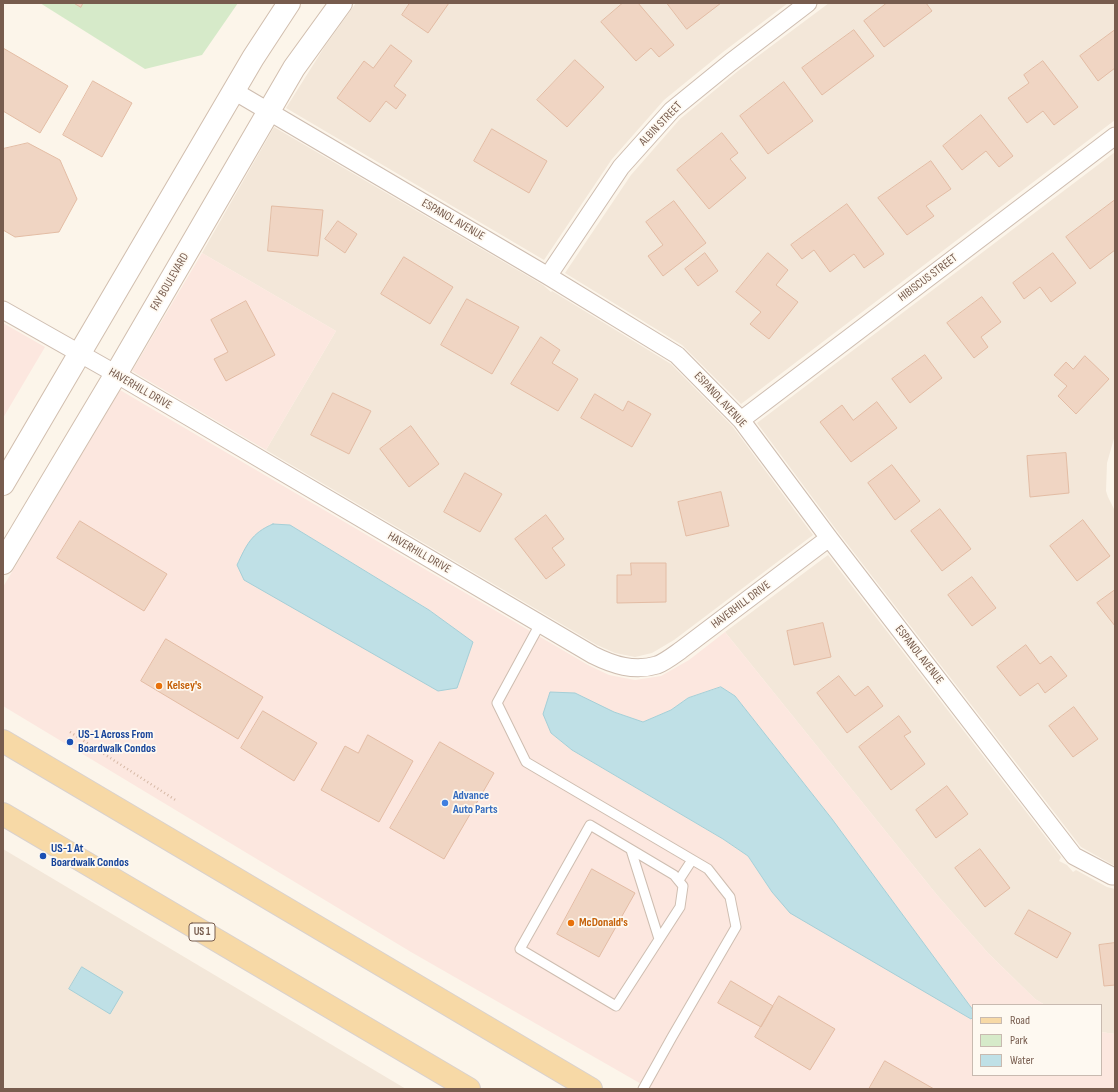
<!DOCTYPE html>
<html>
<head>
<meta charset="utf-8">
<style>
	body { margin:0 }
	#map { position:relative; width:1118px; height:1092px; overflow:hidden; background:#fcf5ea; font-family:"Sofia Sans Condensed",sans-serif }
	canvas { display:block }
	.frame { position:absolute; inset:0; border:4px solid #775c4e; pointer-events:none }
	.legend { position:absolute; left:972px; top:1004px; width:130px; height:72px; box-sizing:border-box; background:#fef9f1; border:1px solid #c8bab0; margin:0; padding:5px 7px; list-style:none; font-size:12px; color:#775c4e }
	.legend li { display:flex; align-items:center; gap:8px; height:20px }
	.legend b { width:20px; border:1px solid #c8bab0 }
</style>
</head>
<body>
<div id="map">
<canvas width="1118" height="1092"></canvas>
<div class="frame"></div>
<ul class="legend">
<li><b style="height:5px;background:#f7d9a6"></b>Road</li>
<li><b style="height:11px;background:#d6eac9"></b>Park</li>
<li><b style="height:11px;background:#bfe0e6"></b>Water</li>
</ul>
</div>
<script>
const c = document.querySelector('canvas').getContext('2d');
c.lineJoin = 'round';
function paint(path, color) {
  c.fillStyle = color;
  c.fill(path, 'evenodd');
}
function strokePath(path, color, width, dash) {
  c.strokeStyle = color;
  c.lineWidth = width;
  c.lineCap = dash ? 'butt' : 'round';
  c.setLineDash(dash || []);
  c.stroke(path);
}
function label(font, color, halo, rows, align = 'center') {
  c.font = font + ' "Sofia Sans Condensed",sans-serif';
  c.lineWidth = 3.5;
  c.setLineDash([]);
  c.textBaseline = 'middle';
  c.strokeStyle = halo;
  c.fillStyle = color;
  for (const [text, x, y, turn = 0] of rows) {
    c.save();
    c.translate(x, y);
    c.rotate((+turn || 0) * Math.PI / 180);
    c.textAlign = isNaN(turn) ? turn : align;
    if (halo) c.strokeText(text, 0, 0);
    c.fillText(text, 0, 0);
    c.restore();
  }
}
paint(new Path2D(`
	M356,3H788L723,52L664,100L612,159L544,260L286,108L325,46Z
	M829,3H1115V120L741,404L682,345L565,273L631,175L680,119L738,71Z
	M274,127L543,285L551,292L552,291L671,364L733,427L813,535L674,640L652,653L635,657L615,653L597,645L266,450L336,331L202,253Z
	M1115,152V435L1107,463L1106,491L1108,497L1115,511V865H1113L1081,847L838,532L757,423Z
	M828,555L1061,857L1059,861L1067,865L1073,872L1076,870L1107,887L1115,889V1034L1101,1032V1005H1045L1035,999L988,953L937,895L725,632Z
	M3,849L406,1089H3Z`), '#f3e7d9');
paint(new Path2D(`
	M202,253L336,331L266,450L132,371Z
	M3,323L45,347L3,418Z
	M120,390L588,665L609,675L635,680L661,676L689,660L725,632L937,895L988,953L1035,999L1045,1005H973V1010L832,819L735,696L721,687L688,698L671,710L643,722L614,712L551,733L572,750L723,839L748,856L772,892L971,1019L973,1017V1075H1101V1032L1115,1034V1089H650L411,952L3,706V587ZM290,525L429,610L472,642Z`), '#fce7df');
paint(new Path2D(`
	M40,3H238L202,55L145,69Z`), '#d6eac9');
const water = new Path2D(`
	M273,524L290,525L429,610L473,642L457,688L438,691L244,580L237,565C246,546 251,533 273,524Z
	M721,687L735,696L832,819L973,1010V1017L971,1019L790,913L772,892L748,856L723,839L572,750L551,733L543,714L550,692L575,693L614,712L643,722L671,710L688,698Z
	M82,967L123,992L110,1014L69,989Z`);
paint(water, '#bfe0e6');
strokePath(water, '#a5cfd7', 1);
const building = new Path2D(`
	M74,3H83L81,7Z
	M410,3H449L428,33L402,15Z
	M623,3H638L674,45L659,57L651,48L636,61L601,22Z
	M667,3H721L687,29Z
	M887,3H926L932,11L884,47L864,21Z
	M854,30L874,56L822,95L802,68Z
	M1115,30V68L1098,81L1080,56Z
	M391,45L412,61L394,86L406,95L396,109L386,101L370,122L337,98L364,61L373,68Z
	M3,48L68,86L40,133L3,111Z
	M575,60L604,87L567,127L537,100Z
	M1043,61L1078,107L1054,125L1043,111L1027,123L1008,98L1029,83L1024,75Z
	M93,81L132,103L102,157L63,135Z
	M784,82L813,121L768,154L740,116Z
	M981,115L1013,156L999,167L986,151L962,170L943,146Z
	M492,129L547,161L529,193L474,161Z
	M722,133L738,153L730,159L746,178L709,209L677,170Z
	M28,143L60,160L77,199L59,232L15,237L3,230V149Z
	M931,161L951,189L926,206L934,216L907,235L878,198Z
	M1115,200V250L1090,269L1066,237Z
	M674,201L706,243L663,276L648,256L663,245L646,222Z
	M847,204L884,254L864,268L854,254L830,272L814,250L802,259L791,245Z
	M272,206L323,210L318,256L268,251Z
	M338,221L357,234L345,253L325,239Z
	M705,253L718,271L698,286L685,269Z
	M768,253L788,270L776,285L798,302L769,339L750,324L761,312L736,292Z
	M1053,253L1076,283L1051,302L1040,287L1024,299L1013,283Z
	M404,257L453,287L430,324L381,294Z
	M982,297L1001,322L981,337L988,347L974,358L947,323Z
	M467,299L519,327L492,374L441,345Z
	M246,301L275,355L226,381L214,359L228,352L211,320Z
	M541,337L560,350L552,363L578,379L558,411L511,384Z
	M925,355L942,378L910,403L892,379Z
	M1085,356L1109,379L1076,414L1058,396L1067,386L1054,375L1066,362L1073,369Z
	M333,393L371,411L349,454L311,435Z
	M595,394L623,411L628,401L651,414L632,447L581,418Z
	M877,402L897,428L851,462L820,422L842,405L853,420Z
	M411,426L439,464L409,487L380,449Z
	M1066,453L1069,493L1030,497L1027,456Z
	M892,465L920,501L895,520L868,483Z
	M465,473L502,494L480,532L444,512Z
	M721,492L729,526L686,536L678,502Z
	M940,509L971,549L942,571L911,531Z
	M546,515L564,539L552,548L565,565L546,579L515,539Z
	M1083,520L1110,556L1077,581L1050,546Z
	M80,521L167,574L144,611L57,558Z
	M631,563H666V602L617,603V575H631Z
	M972,577L996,608L972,626L948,595Z
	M1115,590V626L1097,603Z
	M823,623L831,657L794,665L787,631Z
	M166,639L263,697L238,739L141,681Z
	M1026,645L1040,664L1051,656L1067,676L1045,693L1038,683L1020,696L997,667Z
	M839,676L855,696L868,686L883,706L847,733L817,693Z
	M1074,707L1098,739L1073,757L1049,726Z
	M263,711L317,743L294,781L241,748Z
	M899,716L911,732L904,736L925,764L891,790L859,747Z
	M368,735L413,761L379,822L321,790L345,746L358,753Z
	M440,742L494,773L444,859L390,828Z
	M947,786L968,814L936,838L916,810Z
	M980,849L1010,888L985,907L955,868Z
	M592,869L635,893L599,957L557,934Z
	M1029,910L1071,933L1057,958L1015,934Z
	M1115,943V985L1104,986L1099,945Z
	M731,981L773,1006L761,1027L718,1003Z
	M779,996L835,1029L810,1070L755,1037Z
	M885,1061L934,1089H869Z`);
paint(building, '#f0d5c3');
strokePath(building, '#e3bca4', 1);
const service = new Path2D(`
	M540,624L497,703L526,762L708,869L730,897L736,927L672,1037L643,1089
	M590,825L674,875L683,886L680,907L616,1006L520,949Z
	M631,850L659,939
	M679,880L692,860`);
const minor = new Path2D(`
	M234,91L548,276L677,355L741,420L829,538L1074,856L1112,876H1115
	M548,276L621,167L672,110L731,62L808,3
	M3,310L116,374L593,655C613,665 634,672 657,665C665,662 674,655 681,650L829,538
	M741,420L1115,136`);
const secondary = new Path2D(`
	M3,484L253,58L289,3
	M3,563L116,374L294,68L341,3`);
const primary = new Path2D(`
	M3,741L591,1089
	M3,814L469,1089`);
strokePath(service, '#cebdb0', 11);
strokePath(minor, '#cebdb0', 19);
strokePath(secondary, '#d1beae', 24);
strokePath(primary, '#d9d1cd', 24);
strokePath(new Path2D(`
	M70,732L177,801`), '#d6b8a5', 2.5, [1, 3]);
strokePath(service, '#fff', 9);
strokePath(minor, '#fff', 17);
strokePath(secondary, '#fff', 22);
strokePath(primary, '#f7d9a6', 22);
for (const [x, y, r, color] of [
	[159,686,4,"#e8710a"],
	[70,742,4,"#1a4fb4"],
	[445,803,4,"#3f7fe0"],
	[43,856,4,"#1a4fb4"],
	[571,923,4,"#e8710a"]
]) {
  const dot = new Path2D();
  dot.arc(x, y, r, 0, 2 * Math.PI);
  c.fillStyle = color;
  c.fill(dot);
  strokePath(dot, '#fef9f1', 1.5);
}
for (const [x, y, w] of [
	[202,932,26]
]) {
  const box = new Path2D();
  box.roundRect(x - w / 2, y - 9, w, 18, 3);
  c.fillStyle = '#fef9f1';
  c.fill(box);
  strokePath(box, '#775c4e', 1);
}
label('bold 11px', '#775c4e', null, [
	["US 1",202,932]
]);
label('12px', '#775c4e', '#fef9f1', [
	["ALBIN STREET",661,124,-46],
	["ESPANOL AVENUE",453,220,30],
	["HIBISCUS STREET",928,278,-37],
	["FAY BOULEVARD",170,282,-60],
	["HAVERHILL DRIVE",140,389,30],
	["ESPANOL AVENUE",720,400,47],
	["HAVERHILL DRIVE",419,553,30],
	["HAVERHILL DRIVE",741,605,-37],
	["ESPANOL AVENUE",919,655,52]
]);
label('bold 12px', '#c56008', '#fef9f1', [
	["Kelsey's",167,686],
	["McDonald's",579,923]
], 'left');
label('bold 12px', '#164399', '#fef9f1', [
	["US-1 Across From",78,735],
	["Boardwalk Condos",78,749],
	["US-1 At",51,849],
	["Boardwalk Condos",51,863]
], 'left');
label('bold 12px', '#366cbe', '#fef9f1', [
	["Advance",453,796],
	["Auto Parts",453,810]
], 'left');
</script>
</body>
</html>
